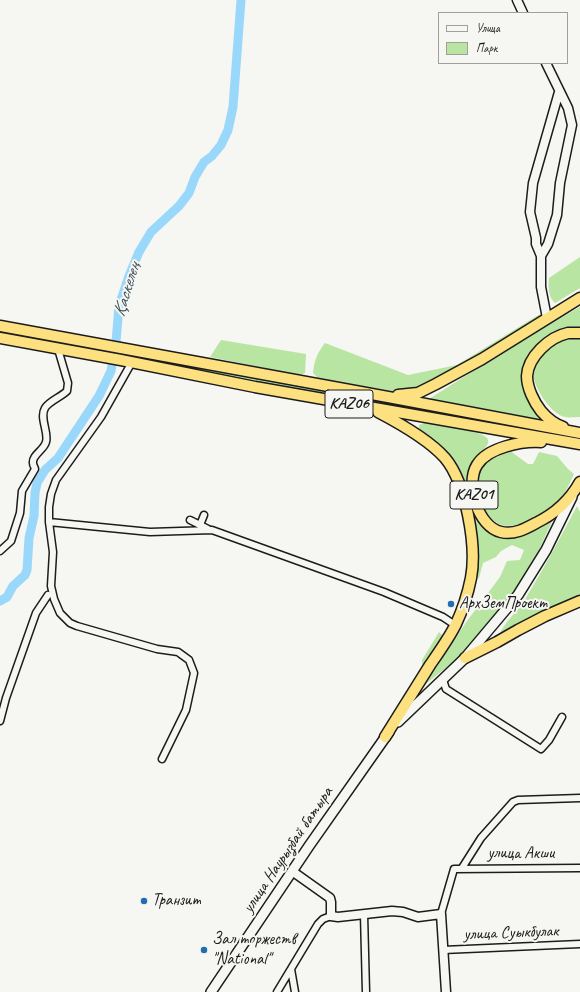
<!DOCTYPE html>
<html>
<head>
<meta charset="utf-8">
<style>
	body { margin:0 }
	#map { position:relative; width:580px; height:992px; overflow:hidden; background:#f6f6f2; font-family:Caveat,sans-serif }
	canvas { display:block }
	.legend { position:absolute; left:438px; top:12px; width:130px; height:52px; box-sizing:border-box; background:#f6f6f2; border:1px solid #9f9f9c; margin:0; padding:5px 7px; list-style:none; font-size:12px; color:#1c1c1c }
	.legend li { display:flex; align-items:center; gap:8px; height:20px }
	.legend b { width:20px; border:1px solid #9f9f9c }
</style>
</head>
<body>
<div id="map">
<canvas width="580" height="992"></canvas>
<ul class="legend">
<li><b style="height:5px;background:#f6f6f2"></b>Улица</li>
<li><b style="height:11px;background:#b9e5a3"></b>Парк</li>
</ul>
</div>
<script>
const c = document.querySelector('canvas').getContext('2d');
c.lineJoin = 'round';
function paint(path, color) {
  c.fillStyle = color;
  c.fill(path, 'evenodd');
}
function strokePath(path, color, width, dash) {
  c.strokeStyle = color;
  c.lineWidth = width;
  c.lineCap = dash ? 'butt' : 'round';
  c.setLineDash(dash || []);
  c.stroke(path);
}
function label(font, color, halo, rows, align = 'center') {
  c.font = font + ' Caveat,sans-serif';
  c.lineWidth = 4;
  c.setLineDash([]);
  c.textBaseline = 'middle';
  c.strokeStyle = halo;
  c.fillStyle = color;
  for (const [text, x, y, turn = 0] of rows) {
    c.save();
    c.translate(x, y);
    c.rotate((+turn || 0) * Math.PI / 180);
    c.textAlign = isNaN(turn) ? turn : align;
    if (halo) c.strokeText(text, 0, 0);
    c.fillText(text, 0, 0);
    c.restore();
  }
}
paint(new Path2D(`
	M580,257V288L555,303C548,297 548,286 549,278Z
	M580,307V330L544,341L526,359L523,391L540,421L429,399L541,328Z
	M540,314L536,322L419,389L398,392L318,378L313,373C314,360 318,352 325,343L408,375L457,365Z
	M580,337V417C576,417 569,418 565,417C550,414 532,385 533,371C534,358 556,342 568,338C571,337 576,337 580,337Z
	M221,340L306,354L305,373L300,375L210,357Z
	M142,356L580,436V440L145,361Z
	M424,423C435,424 483,431 487,438C489,440 488,442 488,444L473,464L474,504L495,533L554,517L532,565L508,601L458,658L422,687L467,621L500,577L507,561L520,560L524,550L512,545L501,551L496,557L483,563L479,578L475,579L477,557L473,519L462,479L444,449L429,439L421,432L419,428V425Z
	M509,450L528,464H533L539,452L557,456L568,469L574,474C570,482 566,493 559,500C546,512 517,532 499,524C478,514 469,477 487,461C492,456 502,453 509,450Z
	M577,506L580,512V595C572,598 564,601 556,605C542,613 515,633 500,633C506,621 516,612 524,601C543,570 560,538 577,506Z
	M439,632L443,636L441,641L424,668L422,667V660Z`), '#b9e5a3');
strokePath(new Path2D(`
	M0,601L7,597L13,586L25,575L27,570L29,538L34,516L35,493L37,483L45,470L58,458L99,396L111,371L116,342L119,306L129,276L139,252L151,232L179,206L189,193L195,177L204,162L212,156L221,145L228,130L233,107L241,0`), '#9ad8fb', 9);
const minor = new Path2D(`
	M132,362L101,417L56,480L51,494L49,507V522L53,552L51,586L54,599L60,613L70,623L77,626L157,649L178,652L189,660L194,673L186,710L162,759
	M190,520L208,529
	M49,522L150,532L212,530L384,592L443,617L455,625
	M200,525L204,515
	M0,551L11,541L20,513L22,491L35,469C35,467 33,466 33,463C32,455 44,450 46,442C49,432 39,418 45,408C49,401 61,397 67,391L68,383L58,349
	M443,680L446,689L541,749L549,740L562,717
	M0,721L6,698L36,613L48,595
	M462,868L481,838L513,802L518,800L580,798
	M364,914L366,992
	M441,914L454,869L580,868
	M443,950L580,944
	M291,969L295,992
	M277,992L318,924L323,919L331,916`);
const tertiary = new Path2D(`
	M517,0L523,13
	M541,256L548,244L557,215L560,183L572,125L568,108L546,63
	M547,318L541,287V256L536,244V238L530,212L533,183L559,92
	M292,871L330,898L331,902V916L338,917L392,911L403,912L418,917L441,914L446,992`);
const secondary = new Path2D(`
	M398,722L465,658L518,595L546,550L572,497
	M211,992L309,846L389,732`);
const trunk = new Path2D(`
	M0,326L388,397L580,433
	M0,338L121,360L255,387L580,444
	M398,395L418,393L436,384L482,359L580,298
	M378,412C399,423 430,441 445,458C466,483 477,546 471,578C468,593 463,609 456,624C449,638 439,652 430,665C415,689 400,713 385,737
	M563,427C554,424 547,418 541,411C534,402 527,388 527,376C528,357 549,337 568,333C571,333 576,333 580,333
	M541,442C522,441 488,447 477,465C465,484 478,527 501,532C514,535 525,529 536,523C555,514 570,500 580,482
	M465,658L497,642L518,630L545,616L580,601`);
strokePath(minor, '#1c1c1c', 9);
strokePath(tertiary, '#1c1c1c', 11);
strokePath(secondary, '#1c1c1c', 12);
strokePath(trunk, '#1c1c1c', 13);
strokePath(minor, '#f6f6f2', 6);
strokePath(tertiary, '#f6f6f2', 8);
strokePath(secondary, '#f6f6f2', 9);
strokePath(trunk, '#fde080', 10);
for (const [x, y, r, color] of [
	[451,604,4,"#1f6fb2"],
	[144,901,4,"#1f6fb2"],
	[204,950,4,"#1f6fb2"]
]) {
  const dot = new Path2D();
  dot.arc(x, y, r, 0, 2 * Math.PI);
  c.fillStyle = color;
  c.fill(dot);
  strokePath(dot, '#f6f6f2', 1.5);
}
for (const [x, y, w] of [
	[349,404,48],
	[474,495,48]
]) {
  const box = new Path2D();
  box.roundRect(x - w / 2, y - 14, w, 28, 3);
  c.fillStyle = '#f6f6f2';
  c.fill(box);
  strokePath(box, '#1c1c1c', 1);
}
label('bold 16px', '#1c1c1c', null, [
	["KАZ06",349,404],
	["KАZ01",474,495]
]);
label('17px', '#1c1c1c', '#f6f6f2', [
	["АрхЗемПроект",459,604],
	["Транзит",152,901],
	["Зал торжеств",212,940],
	["\"National\"",212,960]
], 'left');
label('17px', '#1c1c1c', '#f6f6f2', [
	["улица Наурызбай батыра",288,850,-56],
	["улица Акши",521,854],
	["улица Суыкбулак",511,933,-2]
]);
label('italic 18px', '#42545f', '#f6f6f2', [
	["Қаскелең",127,290,-73]
]);
</script>
</body>
</html>
